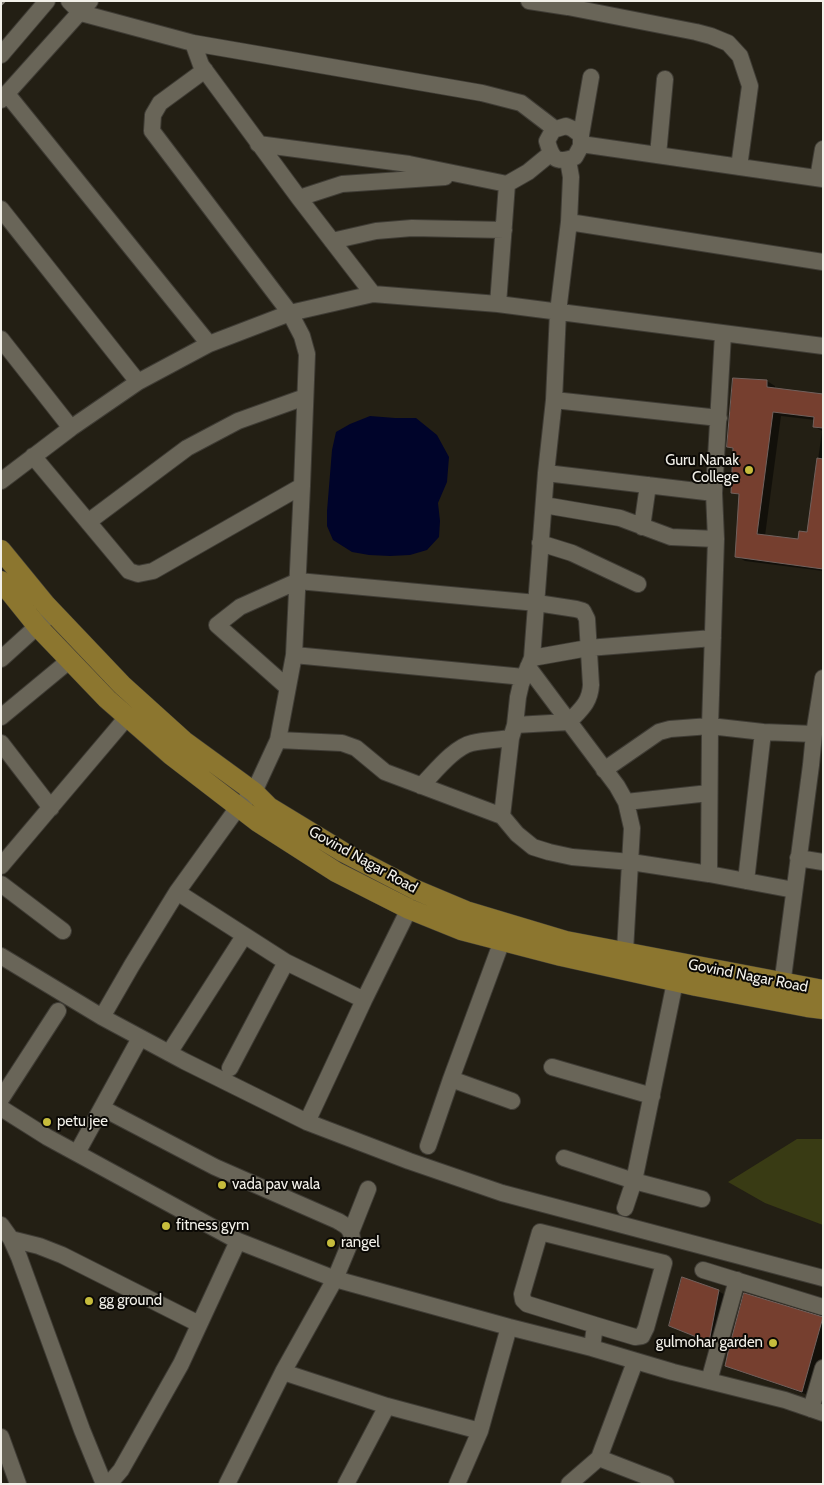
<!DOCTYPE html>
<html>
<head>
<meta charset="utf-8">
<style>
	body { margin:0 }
	#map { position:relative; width:824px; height:1485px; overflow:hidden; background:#231f14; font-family:Cabin,sans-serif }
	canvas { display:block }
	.frame { position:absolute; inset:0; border:2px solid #f2f0e9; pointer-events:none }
</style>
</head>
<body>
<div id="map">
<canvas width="824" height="1485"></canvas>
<div class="frame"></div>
</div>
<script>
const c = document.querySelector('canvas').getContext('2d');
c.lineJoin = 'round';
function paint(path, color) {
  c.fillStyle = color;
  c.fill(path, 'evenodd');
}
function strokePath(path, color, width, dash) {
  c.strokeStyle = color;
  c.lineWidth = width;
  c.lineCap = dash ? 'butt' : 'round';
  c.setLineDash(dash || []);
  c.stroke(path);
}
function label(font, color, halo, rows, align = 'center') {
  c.font = font + ' Cabin,sans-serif';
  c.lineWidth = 4;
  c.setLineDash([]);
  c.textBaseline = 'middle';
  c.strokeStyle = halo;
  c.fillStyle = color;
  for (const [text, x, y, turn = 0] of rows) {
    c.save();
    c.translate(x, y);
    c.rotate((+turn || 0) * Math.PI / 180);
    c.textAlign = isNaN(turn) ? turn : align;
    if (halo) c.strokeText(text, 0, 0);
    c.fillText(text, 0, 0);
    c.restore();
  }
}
paint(new Path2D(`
	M797,1139H823V1225L765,1203L728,1182Z`), '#393b14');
paint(new Path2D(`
	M370,416L395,418H416L437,435L449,457L447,482L438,503L440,521L439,537L427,550L410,555L390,556L369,555L352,552L333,540L327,526V511L332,450L336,432L350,424Z`), '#00042a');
paint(new Path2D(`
	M767,381L775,386V389L823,395V571L745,561L736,556L740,496L732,492L734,450L728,446ZM781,416L815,420L814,426L822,431L808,533L799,540L765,536Z
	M718,1291L727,1296L717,1345L679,1330Z
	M823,1318V1353L811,1396L735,1370L727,1366Z`), '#0007');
const building = new Path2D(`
	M733,378L767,380V387L823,394V428L813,427L814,417L773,412L757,534L798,539L799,531L807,532L817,458L823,459V569L735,557L739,494L731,493L733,448L727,447Z
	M682,1277L719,1290L709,1342L669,1326Z
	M744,1293L823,1317L802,1392L725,1366L729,1348Z`);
paint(building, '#763f2f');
strokePath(building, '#71615d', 1);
const minor = new Path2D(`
	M69,1L81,13L193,43L482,93L521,103L555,129
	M529,1L568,7L696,32L711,36L728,43L740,56L750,86L739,167
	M193,43L201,65L299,198L373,294
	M1,55L47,1
	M7,94L209,344
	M1,100L90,1
	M566,126L573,129L581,135V146L575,157C556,164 552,159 547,141L553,130Z
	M581,135L591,77
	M258,144L409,164L507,184L528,172L550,154
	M581,144L823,179
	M658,155L665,79
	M818,178L823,149
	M299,198L342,184L445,177
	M1,209L138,382
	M569,222L823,262
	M332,241L376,231L412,228L504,230
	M498,304L507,184
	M1,339L71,428
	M554,400L719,418
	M33,456L129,571L138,574L153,571L302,486
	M546,473L714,493
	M1,481L71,428L138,382L209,344L290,313L373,294L498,304L823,346
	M544,505L620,518L671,537L716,539
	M88,522L187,448L238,421L305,397
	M642,527L648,485
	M540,543L572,553L638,584
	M294,655L524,677
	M532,658L588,648L713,638
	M1,659L53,612
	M528,667L617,786L626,802L632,828L625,951
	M287,687L217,625L240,607L298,581L537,603L576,609L583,611L587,619L591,685C590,703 580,710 569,722L515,725
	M1,717L70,660
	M278,740L342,743L356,748L385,772L502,816L517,834L533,847L549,852L572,857L631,862L709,874L794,890
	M1,743L51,808
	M604,770L659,732L670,729L710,726L763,732L814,734
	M421,786C434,773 454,747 472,743C485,740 498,740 511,738
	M626,802L709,793
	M502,816L511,738L515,725L518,697L521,684L532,658L546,473L554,400L558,312L569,222L571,177L568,160
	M798,858L823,862
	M1,866L128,716
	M709,874L710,726L716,539L714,493L723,334
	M746,881L763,732
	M1,884L63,931
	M177,892L286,962L364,1000
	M409,909L364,1000L307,1122L409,1161L502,1193L823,1278
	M1,956L102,1017L184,1061L307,1122
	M781,993L811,765L814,734L823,678
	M102,1017L132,965L177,892L239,806L254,792L278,740L294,655L302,486L307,354L302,336L290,313L152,131L153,115L160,103L205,70
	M169,1053L244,936
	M552,1067L652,1096
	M230,1068L286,962
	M451,1079L512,1101
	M1,1099L58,1011
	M1,1108L47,1137L238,1241L335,1279L509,1327L592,1348L673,1372L785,1400L823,1413
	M102,1108L215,1167L338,1221C346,1226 351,1228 352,1238L335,1279L283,1372L227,1484
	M428,1146L451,1079L506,930
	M77,1153L140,1038
	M564,1158L634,1181L702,1199
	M625,1208L634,1181L675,982
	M1,1225L11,1239L19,1257L82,1430L104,1484
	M351,1232L368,1189
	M11,1239L39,1246L62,1255L199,1324
	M703,1270L823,1307
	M592,1348L595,1325L635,1337L642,1336L646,1328L664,1263L540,1232L522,1294L523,1300L527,1304L595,1325
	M635,1362L599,1458L666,1484
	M283,1372L387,1406L480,1431
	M709,1381L737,1280
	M811,1409L823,1368
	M1,1437L18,1484
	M109,1484L121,1470L181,1364L238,1241
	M346,1484L387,1406
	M457,1484L480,1431L509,1327
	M569,1484L599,1458`);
const major = new Path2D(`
	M1,550L46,605L122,685L184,741L254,792L269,807L343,852L416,890L466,911L566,941L823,990
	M1,581L38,627L107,699L171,755L258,822L336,872L409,909L461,930L561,956L696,986L807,1007L823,1009`);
strokePath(minor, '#3f3c35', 18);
strokePath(major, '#3f3c35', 21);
strokePath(new Path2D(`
	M1,5L5,1`), '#858279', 2, [5, 2.5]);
strokePath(minor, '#696558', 16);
strokePath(major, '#8c762f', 20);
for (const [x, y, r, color] of [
	[749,470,5,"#c6bc3c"],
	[47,1122,5,"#c6bc3c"],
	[222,1185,5,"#c6bc3c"],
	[166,1226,5,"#c6bc3c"],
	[331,1243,5,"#c6bc3c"],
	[89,1301,5,"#c6bc3c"],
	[773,1343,5,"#c6bc3c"]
]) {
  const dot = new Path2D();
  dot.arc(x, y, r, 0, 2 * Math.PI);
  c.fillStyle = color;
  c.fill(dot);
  strokePath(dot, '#0b0905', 2);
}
label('15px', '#f2f0e9', '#0b0905', [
	["Guru Nanak",739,461,"right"],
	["College",739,478,"right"],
	["petu jee",57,1122],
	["vada pav wala",232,1185],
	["fitness gym",176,1226],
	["rangel",341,1243],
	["gg ground",99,1301],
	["gulmohar garden",763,1343,"right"]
], 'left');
label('15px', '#f2f0e9', '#0b0905', [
	["Govind Nagar Road",363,860,29],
	["Govind Nagar Road",748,976,11]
]);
</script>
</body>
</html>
